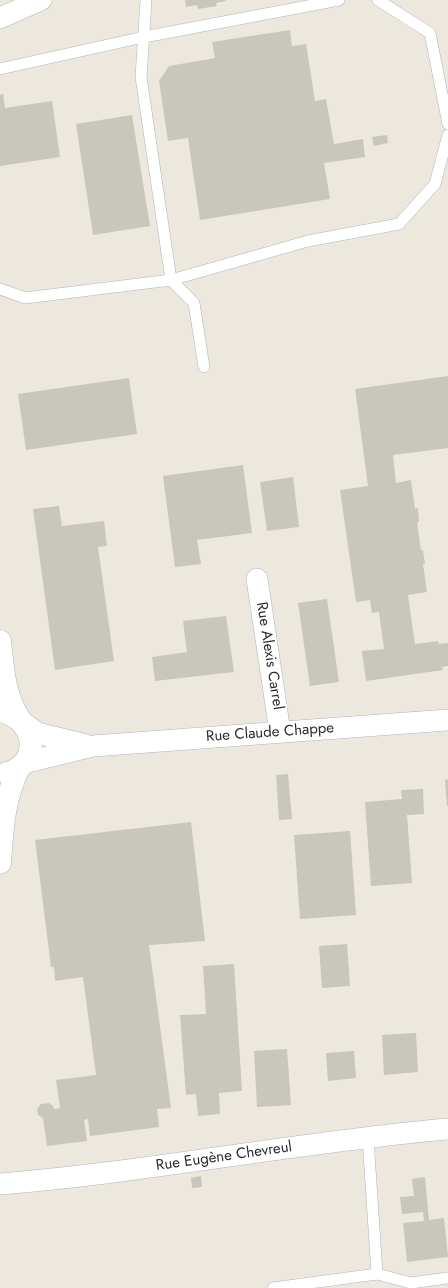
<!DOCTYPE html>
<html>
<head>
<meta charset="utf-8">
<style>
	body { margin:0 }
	canvas { display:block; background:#ede8de }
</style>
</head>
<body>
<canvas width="448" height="1288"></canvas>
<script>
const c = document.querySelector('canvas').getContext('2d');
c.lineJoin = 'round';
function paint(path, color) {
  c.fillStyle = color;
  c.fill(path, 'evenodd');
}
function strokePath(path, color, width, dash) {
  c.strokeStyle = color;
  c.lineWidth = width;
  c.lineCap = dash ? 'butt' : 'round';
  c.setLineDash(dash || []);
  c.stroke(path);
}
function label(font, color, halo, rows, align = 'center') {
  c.font = font + ' Jost,sans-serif';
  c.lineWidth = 4;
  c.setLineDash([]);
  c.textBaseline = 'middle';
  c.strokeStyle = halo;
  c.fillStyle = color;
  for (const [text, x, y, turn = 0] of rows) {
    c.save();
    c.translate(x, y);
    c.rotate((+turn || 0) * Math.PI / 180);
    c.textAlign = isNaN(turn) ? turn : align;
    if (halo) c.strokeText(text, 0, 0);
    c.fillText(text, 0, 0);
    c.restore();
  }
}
paint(new Path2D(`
	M185,0H225L226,1L216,3L217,6L198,9L197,5L186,7Z
	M290,30L292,46L306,44L315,101L326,99L334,144L363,139L365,157L324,163L330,199L200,220L188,138L168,141L159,81L169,66L215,58L212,42Z
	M3,94L5,108L52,101L60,157L0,166V95Z
	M132,115L150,226L93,235L76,124Z
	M387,135L388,143L374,146L372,137Z
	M448,376V448L393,455L396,483L411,480L415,509L418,508L419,522H417L421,550H423L425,564H423L427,592L408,595L415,644L438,641L439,644L448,643V666L442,667L443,670L366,681L362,651L384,649L379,612L372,613L370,600L356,602L340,490L368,486L355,389Z
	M129,378L137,434L26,450L18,394Z
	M243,465L252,533L197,540L201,564L175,567L163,476Z
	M293,477L299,527L267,531L260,482Z
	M59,506L62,526L104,521L107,546L98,547L114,661L55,670L33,509Z
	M327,599L339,682L310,686L298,603Z
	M226,616L234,672L155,681L152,657L187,652L183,621Z
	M288,774L292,819L279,820L276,775Z
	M448,779V806H447L445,780Z
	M423,789L424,814L407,815L412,883L371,886L365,802L402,799L401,790Z
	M191,822L205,941L149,945L171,1108L157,1109L159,1127L90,1136L88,1119L84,1120L87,1141L47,1146L43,1118L38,1115L37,1109L41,1104L49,1103L53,1106L54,1109L60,1108L56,1080L96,1075L83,977L55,981L54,967H51L35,840Z
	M350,831L356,915L300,919L294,835Z
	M347,944L350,986L322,988L319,946Z
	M234,964L242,1091L219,1093L220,1114L198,1116L196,1094L186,1095L180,1015L206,1014L203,966Z
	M416,1033L418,1072L384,1075L382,1035Z
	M287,1049L291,1105L257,1107L254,1051Z
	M354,1051L356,1078L328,1081L326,1053Z
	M201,1176L202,1187L192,1188L191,1178Z
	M425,1177L429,1220L444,1218L448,1257L407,1262L403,1223L424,1221L423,1212L402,1214L400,1197L414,1196L412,1179Z`), '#c9c6bc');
const lane = new Path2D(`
	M146,0L141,77L171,280L194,303L204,367
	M378,0L430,33L448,124
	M0,69L144,37L339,0
	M0,289L25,298L171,280L308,241L399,224L435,184L448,135
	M377,1274L411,1283L448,1278
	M273,1288L377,1274L368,1138`);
const street = new Path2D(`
	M0,18L41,0
	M257,579L280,732
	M24,723L37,733L86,745
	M23,763L93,746L448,720
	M0,1184C150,1172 298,1142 448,1129`);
const secondary = new Path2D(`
	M0,641C3,668 4,696 20,719
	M0,711C37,719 42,764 7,773
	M0,863C3,825 3,803 19,767`);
strokePath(lane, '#b1b2bf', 12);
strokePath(street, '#b1b2bf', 22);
strokePath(secondary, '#b1b2bf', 23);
strokePath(lane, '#fff', 11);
strokePath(street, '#fff', 21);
strokePath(secondary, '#fff', 22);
label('15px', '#2b2b2b', '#fff', [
	["Rue Alexis Carrel",269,656,81],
	["Rue Claude Chappe",270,733,-4],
	["Rue Eugène Chevreul",224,1157,-8]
]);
</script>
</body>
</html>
